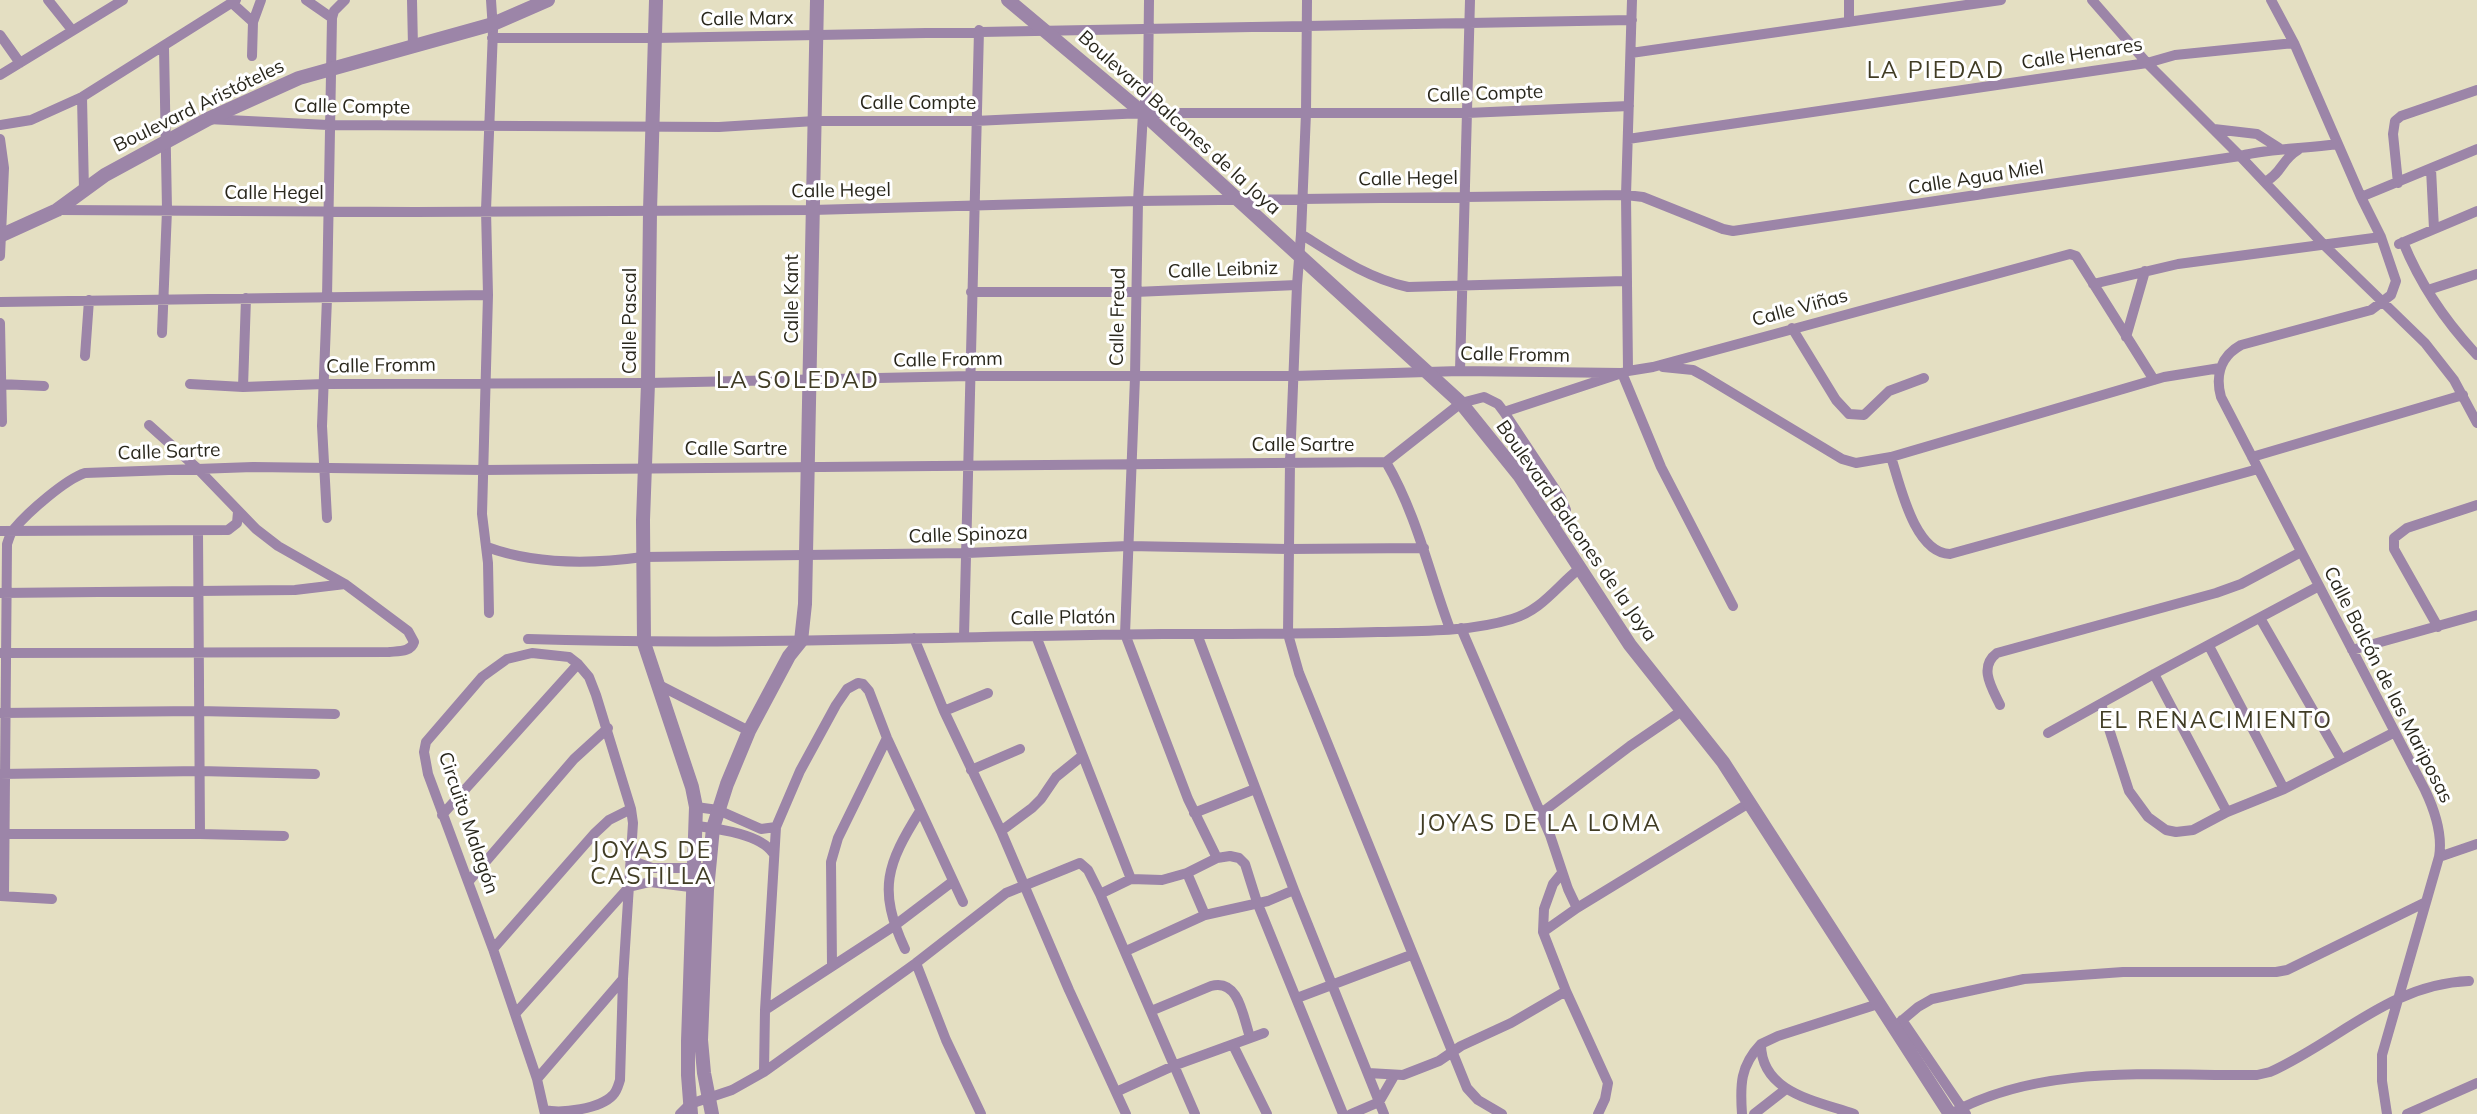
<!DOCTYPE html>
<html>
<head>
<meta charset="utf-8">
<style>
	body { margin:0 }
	canvas { display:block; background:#e4dfc2 }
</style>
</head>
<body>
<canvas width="2477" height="1114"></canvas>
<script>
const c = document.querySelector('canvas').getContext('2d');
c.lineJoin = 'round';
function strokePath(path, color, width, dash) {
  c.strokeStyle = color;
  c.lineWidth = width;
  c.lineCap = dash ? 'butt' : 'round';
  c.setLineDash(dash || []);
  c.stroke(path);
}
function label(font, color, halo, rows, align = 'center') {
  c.font = font + ' Mulish,sans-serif';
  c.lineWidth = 6;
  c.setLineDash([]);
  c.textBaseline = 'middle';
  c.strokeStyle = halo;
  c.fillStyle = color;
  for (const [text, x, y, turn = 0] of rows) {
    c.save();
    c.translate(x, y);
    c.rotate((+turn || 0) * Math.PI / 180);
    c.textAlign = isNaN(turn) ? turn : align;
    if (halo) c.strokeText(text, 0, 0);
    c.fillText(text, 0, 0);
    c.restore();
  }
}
strokePath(new Path2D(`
	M48,0L72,30
	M306,0L332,18
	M412,0L413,47
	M1149,0L1148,85L1143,113L1138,201L1135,377L1125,634L1188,799L1217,858
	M2092,0L2147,63L2240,156L2325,246L2425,343L2454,380L2477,423
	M2271,0L2294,43L2361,197L2381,237L2396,281L2391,295L2371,310L2241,345C2221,356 2215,375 2221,397L2425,790C2435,811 2443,834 2439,857L2382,1055V1081L2387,1114
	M232,3L253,22
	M1849,22V0
	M0,35L20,63
	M492,38H655L1632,20
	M1631,53L2001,0
	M252,56L253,22L261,0
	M0,75L123,0
	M82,97L84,191
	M208,119L328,125L719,127L815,121H975L1143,113H1467L1629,106
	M0,125L31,120L82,97L236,0
	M2214,129L2257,134L2279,148
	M0,139L4,168L0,256
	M1628,139L2147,63L2175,55L2294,43
	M2431,169L2434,229
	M2265,182C2283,172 2281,160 2298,150
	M2398,183L2393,134L2395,121L2401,116L2477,90
	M2361,197L2477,149
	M58,210L415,212L812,210L1138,201L1626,195L1643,197L1723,229L1733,231L2240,156C2273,148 2305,149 2337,144
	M1301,234L1306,113L1307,0
	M2403,242C2420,284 2446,322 2477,355
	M2399,244L2477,211
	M2093,284L2178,264L2381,237
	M1297,285L1290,462L1288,634L1299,673L1467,1088L1478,1100L1502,1114
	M2428,290L2477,274
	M971,292H1135L1297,285L1301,234C1336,256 1367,278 1408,287L1625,281
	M0,302L488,295
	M0,323L2,422
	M1792,328L1836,400L1849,414L1864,415L1889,391L1924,378
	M162,333L167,210L164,47
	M2126,337L2145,271
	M85,356L89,300
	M1663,367L1693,370L1704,376L1842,459L1856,463L1891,457L2164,377L2220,368
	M1460,371L1470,0
	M1628,371L1626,195L1632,0
	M0,384L44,386
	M190,384L243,387L324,384L648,383L970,376H1294L1460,371L1622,373L1661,467L1733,606
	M243,387L246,298
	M1504,412L1628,371L1653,367L2070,254L2076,256L2154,380
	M1891,457C1900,484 1914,553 1950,554L2258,469
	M2252,457L2463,395
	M1386,462C1417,515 1429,573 1450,629
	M327,518L322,426L327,298L332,18L334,11L345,0
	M0,531L228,530L237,523L238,512
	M198,531L200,834
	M487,547C536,565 592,564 643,557L967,553L1128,546L1288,549L1424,548
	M0,593L295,590L345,584
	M489,613L488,563L482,514L488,295L486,210L493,30L491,0
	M2260,618L2341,759
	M2438,627L2394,549V538L2407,528L2477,505
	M1461,628L1550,835L1568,889L1577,908
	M1197,634L1294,890L1384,1114
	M1036,636L1131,879
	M964,637L979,30
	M914,638L944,711L1001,831L1069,990L1126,1114
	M528,639C739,646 951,636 1163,634C1235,634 1306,634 1378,632C1422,631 1469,632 1512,619C1541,611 1557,586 1580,568
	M2209,646L2284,789
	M2352,650L2477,615
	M0,653L389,652C399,651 411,652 414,642L408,631L345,584L278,546L256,529L198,469L149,425
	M2154,674L2227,812
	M659,685L749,731
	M2101,704L2129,791L2148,817L2166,830L2176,832L2193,830L2227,812L2284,789L2395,732
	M2000,705C1992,688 1978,667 1997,653L2216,593L2241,584L2301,552
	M944,711L988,693
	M0,713L198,711L335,714
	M2048,733L2154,674L2319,586
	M971,770L1020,749
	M0,774L200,771L315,774
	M696,807L718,810L761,829L776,827
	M1194,813L1255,789
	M1540,814L1630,746L1683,710
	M442,815L578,664
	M697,826C719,829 760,834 773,853
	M1001,831L1032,808L1041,799L1056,777L1082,756
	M0,834H200L284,836
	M2439,857L2477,844
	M630,860L652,868H709
	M1187,873L1205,915
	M1562,873L1553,884L1544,909L1543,932L1566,991L1608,1083L1605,1099L1598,1114
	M469,881L574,759L608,728
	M1100,894L1131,879L1162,880L1187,873L1217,858L1230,856L1239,858L1245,864L1257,902L1343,1114
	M0,896L52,899
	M4,896L7,544C9,539 10,533 14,529C28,512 66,479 85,473L253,467L483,470L1386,462L1461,403L1484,397L1498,404L1504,412L1561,498L1566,510C1563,518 1558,520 1551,524
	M1543,932L1577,908L1749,803
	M493,949L594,834L609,820L631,809
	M905,949C877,889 887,864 920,811
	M1126,951L1205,915L1268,901L1294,890
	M916,963L946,1040L981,1114
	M832,966L831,862L838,838L887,738
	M1297,998L1411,955
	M765,1010L894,926L952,882
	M1151,1011L1211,986C1239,978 1243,1017 1250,1037
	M515,1014L629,887L650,882L698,888
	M1902,1020L1966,1114
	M1893,1028L1918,1007L1932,999L2024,979L2123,972H2276L2287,970L2426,902
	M1233,1045L1267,1114
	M764,1072L765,1010L776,827L800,771L836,705L847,689L858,683L863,684L869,691L887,738L963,902
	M1368,1073L1403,1075L1439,1061L1461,1046L1511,1023L1566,991
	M537,1079L623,979
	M1116,1092L1173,1066L1264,1033
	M544,1110C562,1114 600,1109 613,1095C617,1091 618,1086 620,1080L623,979L633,823L631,809L596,695L589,677L578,664L569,657L532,653L507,659L482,677L426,742L424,752L428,774L493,949L537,1079L544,1110L545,1114
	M680,1114L690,1104L732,1090L764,1072L916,963L1006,893L1080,863L1088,870L1100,894L1195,1114
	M1351,1114L1379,1102L1394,1076
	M1742,1114C1740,1085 1740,1066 1761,1044
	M1754,1114L1786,1089
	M1854,1114C1817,1101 1761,1093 1761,1044L1778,1036L1878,1004
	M1950,1114C2041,1063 2156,1076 2257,1075L2270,1072C2339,1041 2390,984 2469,981
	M2407,1114L2477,1083`), '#9c85a8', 10);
strokePath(new Path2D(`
	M656,0L650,211L648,383L643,520L644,643L692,787L696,807L688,1041V1075L691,1114
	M1008,0L1143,113L1461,403L1519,475L1630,645L1723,762L1950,1114
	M0,236L57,210L105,175L208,119L299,78L493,24L548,0
	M712,1114L704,1073L701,1040L707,890L713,828L727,784L749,731L789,656L801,641L805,604L817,0`), '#9c85a8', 14);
label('19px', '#29271c', '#fff', [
	["Calle Marx",747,19,-1],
	["Calle Henares",2082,54,-9],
	["Calle Compte",1485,94,-2],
	["Calle Compte",918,103],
	["Boulevard Aristóteles",199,106,-26],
	["Calle Compte",352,107,1],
	["Boulevard Balcones de la Joya",1179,123,42],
	["Calle Agua Miel",1976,178,-9],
	["Calle Hegel",1408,179,-1],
	["Calle Hegel",841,191,-1],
	["Calle Hegel",274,193],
	["Calle Leibniz",1223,270,-2],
	["Calle Kant",792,299,-90],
	["Calle Viñas",1800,308,-15],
	["Calle Freud",1118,317,-89],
	["Calle Pascal",630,321,-90],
	["Calle Fromm",1515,355,1],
	["Calle Fromm",948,360,-1],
	["Calle Fromm",381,366,-1],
	["Calle Sartre",1303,445],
	["Calle Sartre",736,449],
	["Calle Sartre",169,452,-2],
	["Boulevard Balcones de la Joya",1576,531,55],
	["Calle Spinoza",968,535,-2],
	["Calle Platón",1063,618,-1],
	["Calle Balcón de las Mariposas",2388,685,63],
	["Circuito Malagón",468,823,71]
]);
c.letterSpacing = '2px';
label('23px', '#413d25', '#fff', [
	["LA PIEDAD",1936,71],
	["LA SOLEDAD",798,381],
	["EL RENACIMIENTO",2216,721],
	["JOYAS DE LA LOMA",1540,824],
	["JOYAS DE",652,851],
	["CASTILLA",652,877]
]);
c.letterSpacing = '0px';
</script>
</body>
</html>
